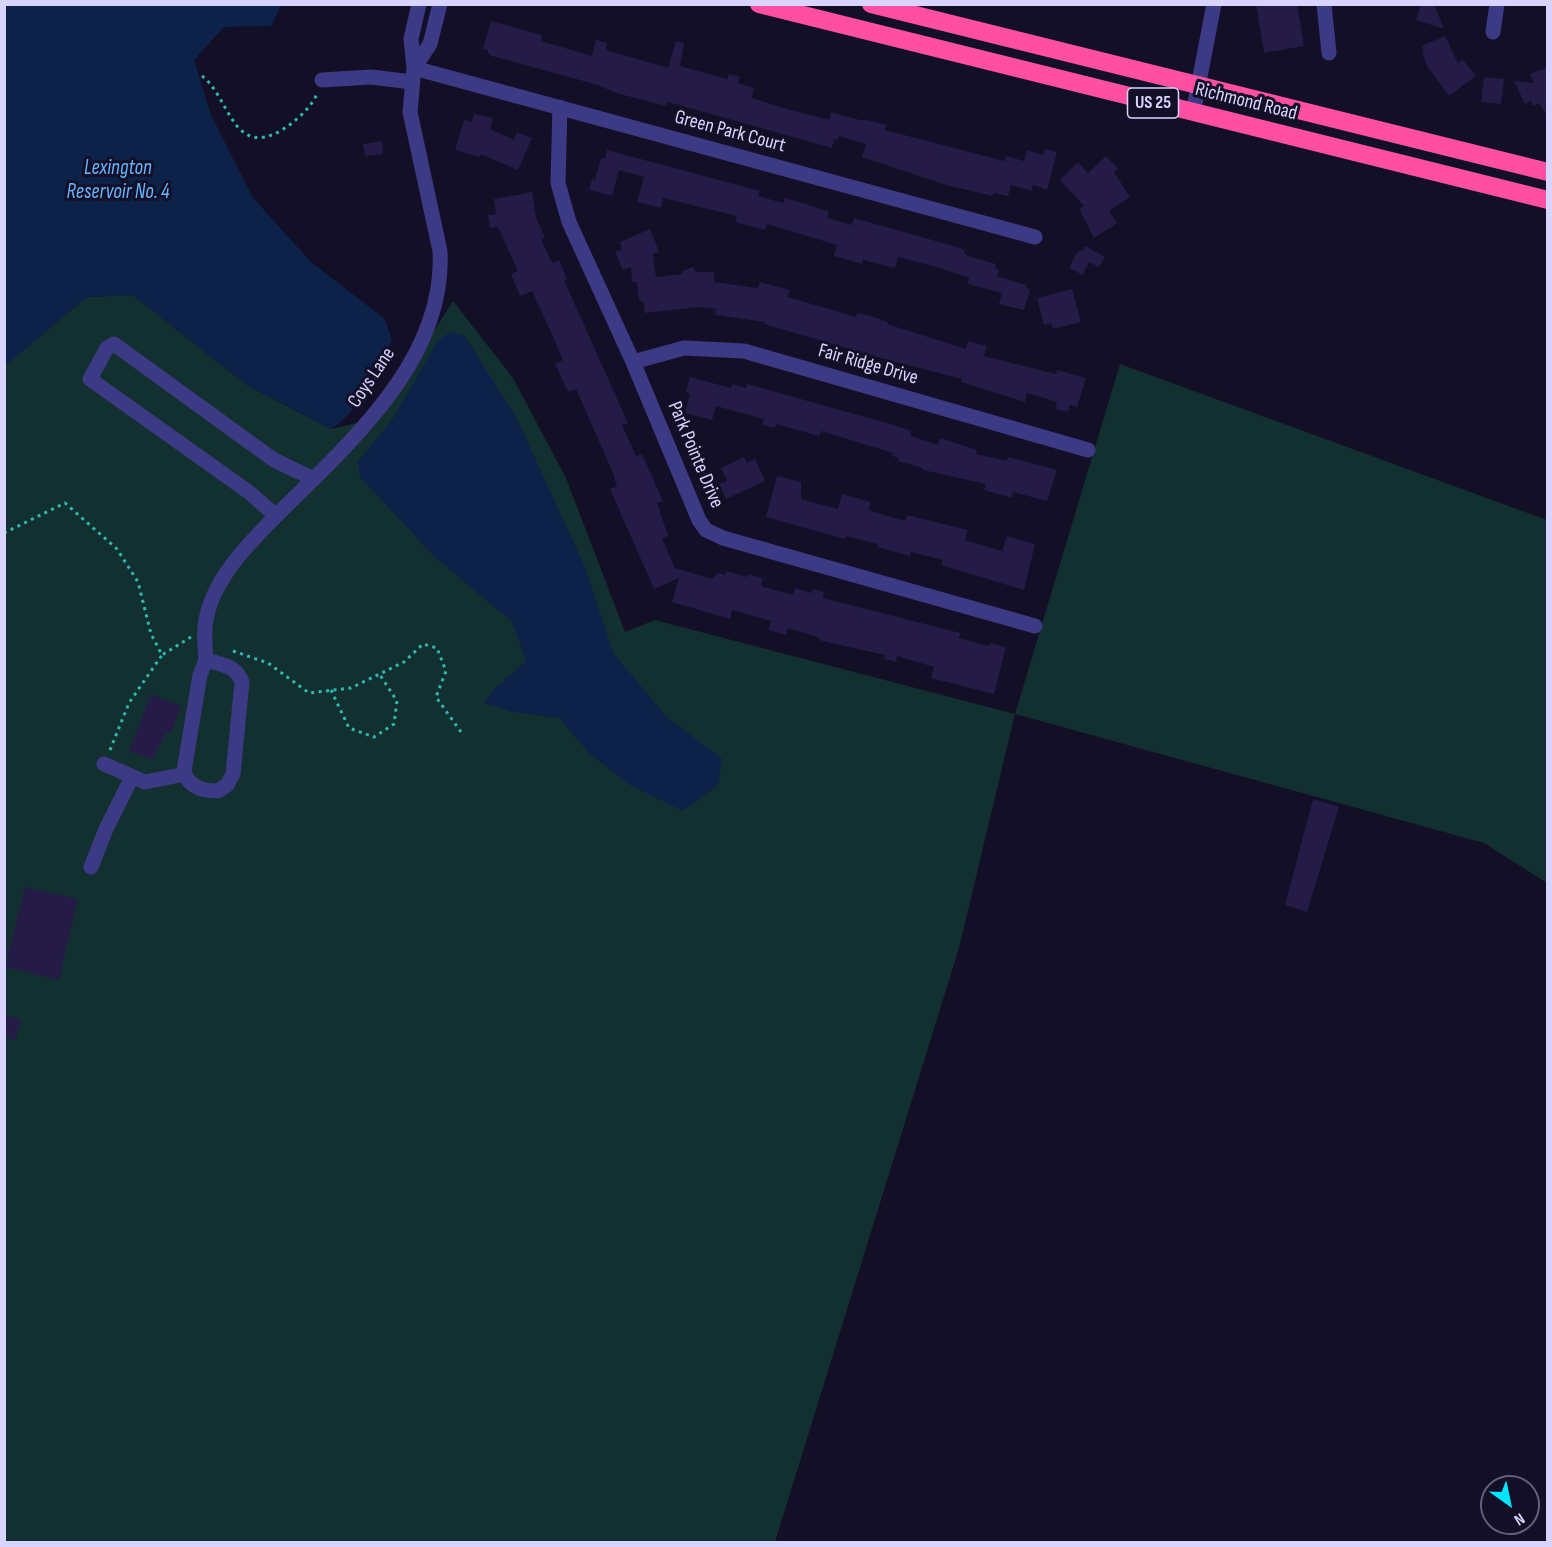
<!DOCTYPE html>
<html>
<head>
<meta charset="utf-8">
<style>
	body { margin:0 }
	#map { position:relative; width:1552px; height:1547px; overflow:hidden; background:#130f26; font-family:"Sofia Sans Condensed",sans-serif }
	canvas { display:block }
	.frame { position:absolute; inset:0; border:6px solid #d9d4ff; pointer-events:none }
	.north { position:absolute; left:1480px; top:1475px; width:60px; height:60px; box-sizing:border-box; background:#130f26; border:2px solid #625e7d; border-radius:50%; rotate:147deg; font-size:16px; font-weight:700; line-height:24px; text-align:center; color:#d9d4ff }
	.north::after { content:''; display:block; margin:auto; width:21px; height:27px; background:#00e5ff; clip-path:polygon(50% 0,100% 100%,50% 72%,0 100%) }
</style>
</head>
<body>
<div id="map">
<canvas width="1552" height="1547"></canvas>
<div class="frame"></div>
<div class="north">N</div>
</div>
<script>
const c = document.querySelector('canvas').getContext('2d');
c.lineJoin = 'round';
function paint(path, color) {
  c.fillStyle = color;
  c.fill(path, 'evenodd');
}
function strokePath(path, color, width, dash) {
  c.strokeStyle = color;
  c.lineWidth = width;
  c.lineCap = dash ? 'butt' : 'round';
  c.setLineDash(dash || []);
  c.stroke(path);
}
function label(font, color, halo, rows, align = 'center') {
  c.font = font + ' "Sofia Sans Condensed",sans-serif';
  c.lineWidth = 6;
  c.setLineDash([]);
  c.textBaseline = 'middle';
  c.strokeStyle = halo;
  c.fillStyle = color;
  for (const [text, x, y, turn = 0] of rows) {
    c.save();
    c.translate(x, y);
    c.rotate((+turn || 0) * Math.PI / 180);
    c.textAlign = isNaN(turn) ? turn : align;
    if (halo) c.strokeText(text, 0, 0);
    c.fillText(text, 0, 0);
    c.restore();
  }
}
paint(new Path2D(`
	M133,295L247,385L331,429L378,418L453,301L513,378L566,478L625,632L655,620L1015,714L1120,364L1547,520V883L1484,843L1015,714L959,948L775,1542H5L4,366L87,297Z`), '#12302f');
paint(new Path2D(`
	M5,4L281,5L271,26L224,27L194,60L211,115L253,198L311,262L385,319L392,340C377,374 362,408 331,429L247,385L133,295L87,297L5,366Z
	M451,332L465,336L517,419L584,565L613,653L666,716L722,759L718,785L683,811L628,784L590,754L559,718L513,712L484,703C496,683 511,677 526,660L512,622L434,556L360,477L358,461L392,420L438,340Z`), '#0c2248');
paint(new Path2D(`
	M1256,4H1297L1304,46L1264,53Z
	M1421,4H1434L1444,29L1416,20Z
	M491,21L542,35L541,41L592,56L596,40L607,43L606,50L668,68L676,41L684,43L680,66L727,79L729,74L740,77L738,83L754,88L752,98L780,107L829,120L831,112L860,120H867L886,125L885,130L1004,161L1006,156L1024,161L1027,150L1043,155L1045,149L1057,152L1047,190L1033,185L1032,191L1011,185L1008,196L994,193L993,196L946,185L862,157L866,144L839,136L838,140L834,139L832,148L668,102L666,106L616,93L598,85L492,56L488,53V50L483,49Z
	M1445,36L1458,63L1463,60L1476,76L1449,96L1427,66L1422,53L1424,52L1422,46Z
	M1548,67V116L1539,103L1533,106L1531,101L1525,104L1514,81L1534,83L1530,74Z
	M1484,77L1504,79L1501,104L1481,102Z
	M474,114L493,118L490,129L514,140L517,132L532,138L518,170L481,154L480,157L455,150L464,120L472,122Z
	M382,141L383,154L365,156L363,144Z
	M607,150L760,191L758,196L783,203L785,198L809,205L829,212L827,218L852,225L854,218L957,247L965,250L964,253L968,256L996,264L995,268L999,270L997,276L1026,285V288L1030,289L1024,310L999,304L1002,293L968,284L969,278L937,267L898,257L895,268L863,260L862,264L834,256L837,245L767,224L765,230L735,222L737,216L663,198L661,208L637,202L644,177L619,170L612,196L589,190L592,179L595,180L601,158L605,159Z
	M1106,156L1118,168L1114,172L1130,197L1109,211L1117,223L1094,238L1079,209L1084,206L1060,180L1078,162L1088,173Z
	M532,192L536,217L545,238L541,239L552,263L559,260L567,279L564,280L628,423L622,425L636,456L642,454L663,501L657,503L668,536L662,539L675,568L712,579L718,573L725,575L726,571L747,577L748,574L763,578L761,586L789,594H793L795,588L812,593L813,589L824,592L823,598L960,633L959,638L989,646L990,643L1006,647L994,694L931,678L934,667L897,656L896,662L884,659L885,655L822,641L818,637L788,628L786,635L768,630L771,621L732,610L730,619L672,602L679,578L654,589L610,489L617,486L613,473L576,389L568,392L555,364L563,360L554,339L532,291L520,296L511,274L518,271L498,227L490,228L488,215L496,214L494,199Z
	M650,229L659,252L653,254L656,277L682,274V271L693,267L696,272H714V282L758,288L760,282L790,290L788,297L856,317L857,313L868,315L888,322L887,324L966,349L968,341L987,346L984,356L1056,374L1057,370L1086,378L1077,407L1070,405L1068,412L1055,409L1057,402L1027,393L1025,402L961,382L962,379L877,357L764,324L765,322L715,315L716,309L698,307L645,313L644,303L639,299L637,282H632L631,267L623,270L615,252L622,249L620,242Z
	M1085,246L1105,257L1099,267L1089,262L1083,275L1069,268L1076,254L1080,250L1083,251Z
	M1072,289L1081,322L1053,329L1051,323L1044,325L1037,298Z
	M690,377L731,388L732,384L746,388L747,384L894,425L911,431L910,435L917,438L938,445L940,438L977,450L976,454L1007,461L1008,457L1057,470L1047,501L1013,492L1012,498L984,490L986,484L923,470V468L898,461L899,458L892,456L893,453L821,431L819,436L776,424L775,428L762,425L764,419L716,406L712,420L685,413L690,394L686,392Z
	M744,457L747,463L755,459L765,481L726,499L719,484L727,481L721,468Z
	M777,476L801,482V499L838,509L842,494L871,502L869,510L891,517L905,521L907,515L968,530L965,540L1002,551L1007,536L1035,544L1024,590L941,565L943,560L911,552L910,556L877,547L878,544L846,536L845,539L766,517Z
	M151,694L181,706L171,733L166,732L153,760L129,751Z
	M1313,799L1339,807L1307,912L1285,905Z
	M25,887L78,899L59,980L5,967Z
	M4,1015L21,1019L16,1040L4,1037Z`), '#241b47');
strokePath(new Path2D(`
	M202,76C230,97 232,159 282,130C296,121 310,109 317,94
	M4,533L65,503L117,549L138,582L151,634L162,655L191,637
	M233,651L268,663L309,693L351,688L404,662L423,644L437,648L446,671L436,697L461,732
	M331,690L349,728L374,737L394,724L397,701L380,675
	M110,750L129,703L162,655`), '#2fb8b0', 3, [3, 4.5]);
strokePath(new Path2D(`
	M1324,4L1329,53
	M1493,32L1497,4
	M414,68L1035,237
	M414,68L430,44L440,4
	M322,80L371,77L412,82
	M560,107L558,183L569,222L633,362L699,520L706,530L723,538L1035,626
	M1193,113L1214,4
	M633,362L684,348L744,351L1088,450
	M276,516L250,493L90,379L107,348L114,344L274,460L314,479
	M206,660C205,645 203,630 207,615C216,576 250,542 277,515C348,444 446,361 440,251L410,112L414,68L411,39L419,4
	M206,660C223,665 235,665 242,682L233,774L227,785L218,791C203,791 188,787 184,771L200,675Z
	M104,764L145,782L185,774
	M91,867L106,829L132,777`), '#3d3a85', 15);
strokePath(new Path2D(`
	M759,4L1548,200
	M871,4L1548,172`), '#ff4fa3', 18);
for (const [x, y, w] of [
	[1153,103,51]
]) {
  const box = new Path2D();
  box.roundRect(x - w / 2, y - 15, w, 30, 4.5);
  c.fillStyle = '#130f26';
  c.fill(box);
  strokePath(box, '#d9d4ff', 1.5);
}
label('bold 18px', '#d9d4ff', null, [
	["US 25",1153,103]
]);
label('20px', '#d9d4ff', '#130f26', [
	["Richmond Road",1246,102,14],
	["Green Park Court",730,132,15],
	["Fair Ridge Drive",868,365,16],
	["Coys Lane",372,378,-56],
	["Park Pointe Drive",695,455,67]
]);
label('italic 21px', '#62b6ff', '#130f26', [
	["Lexington",118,169],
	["Reservoir No. 4",118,193]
]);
</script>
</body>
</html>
